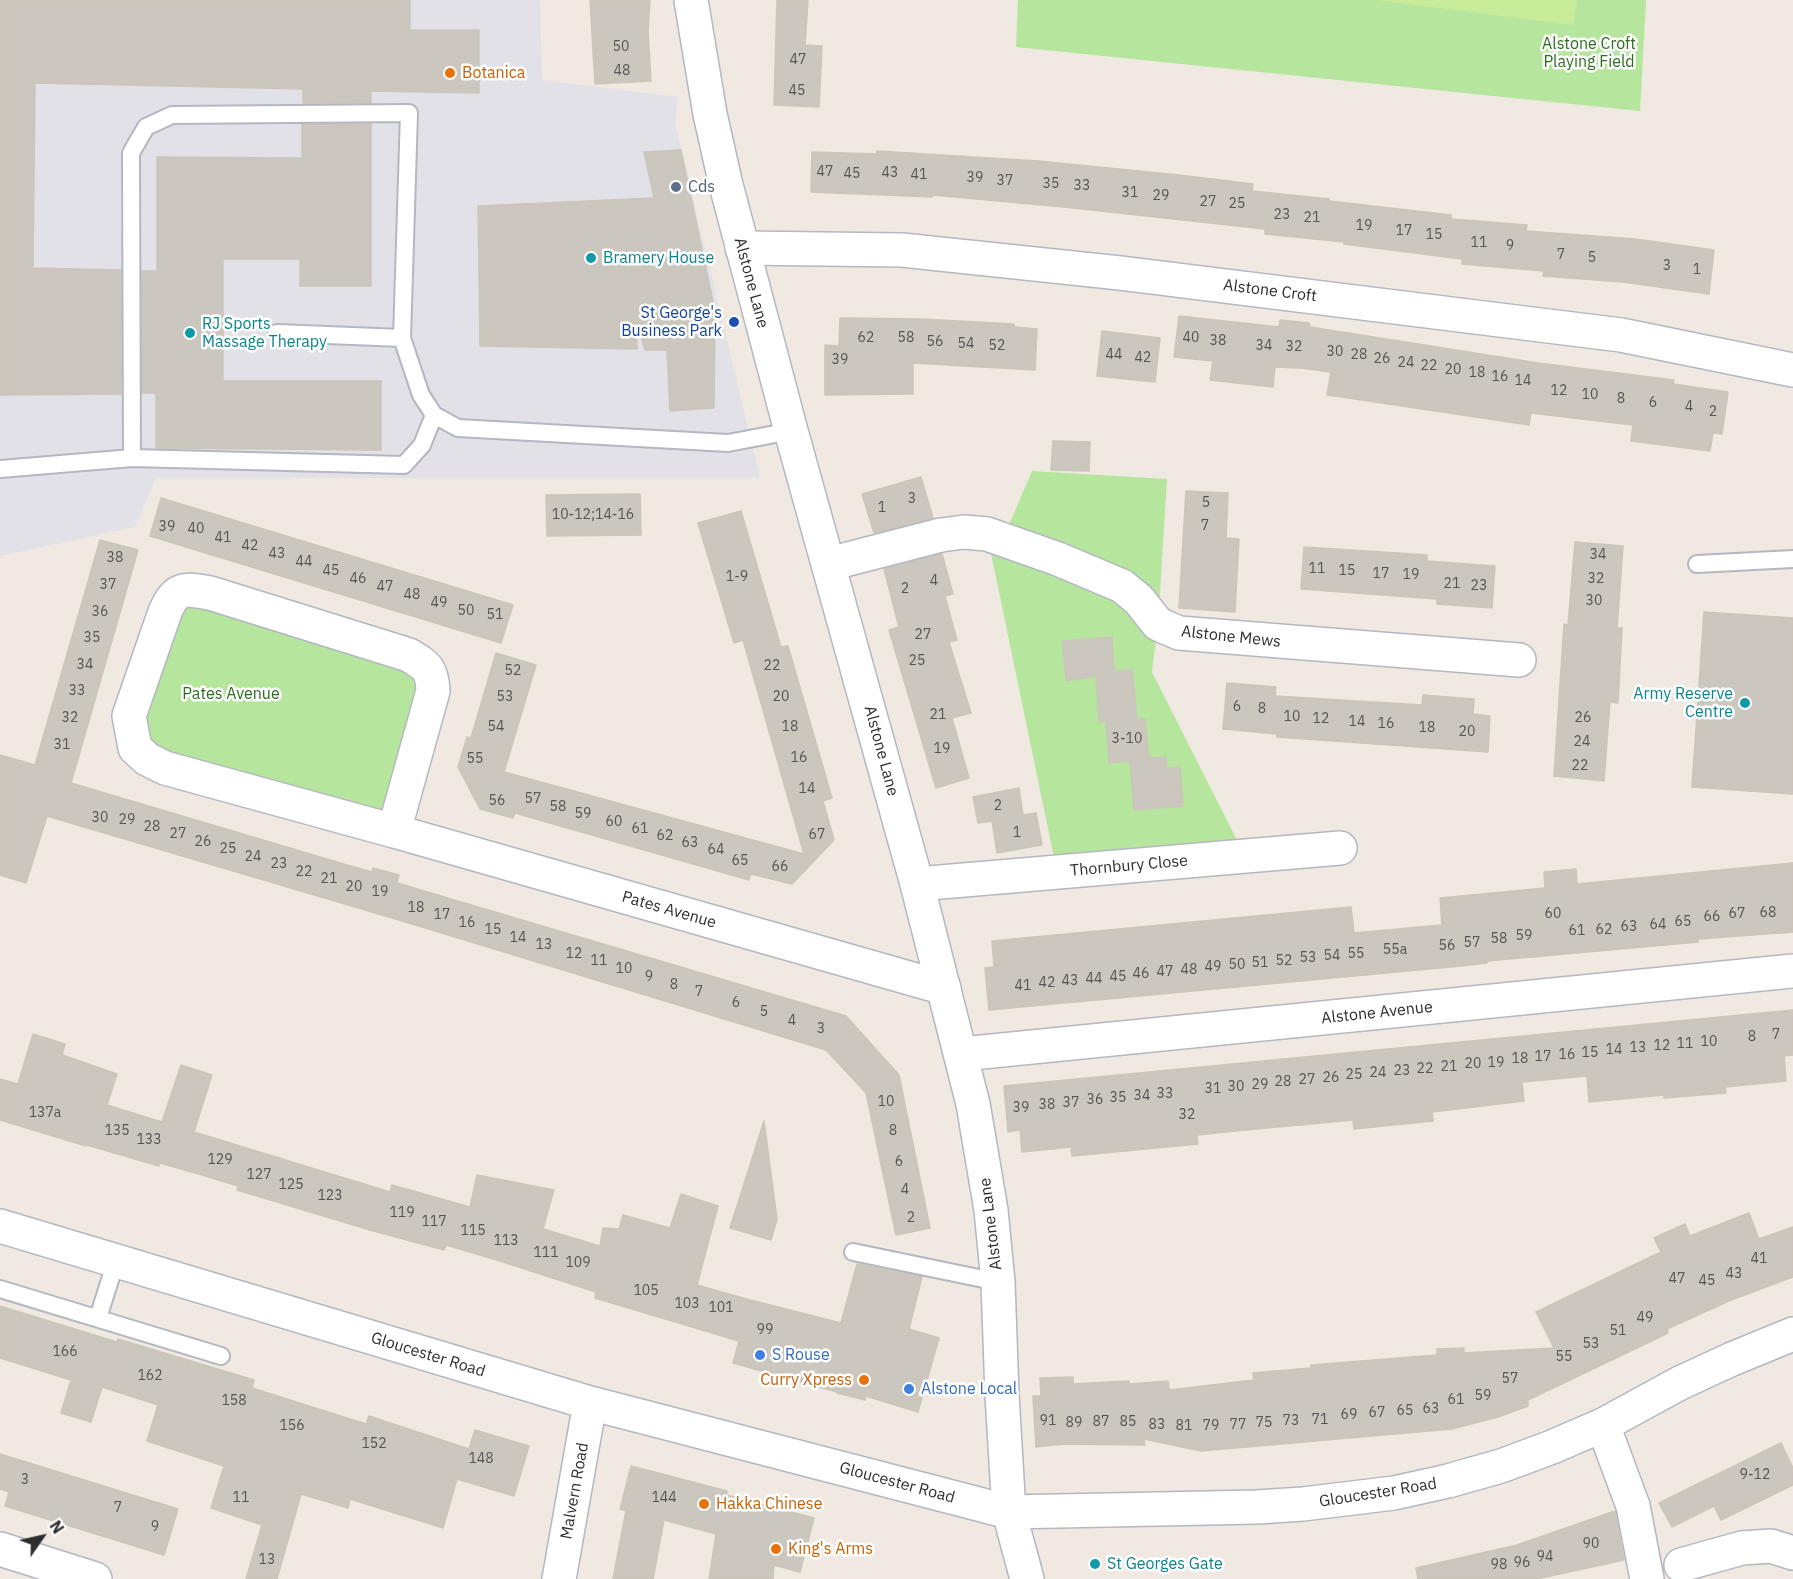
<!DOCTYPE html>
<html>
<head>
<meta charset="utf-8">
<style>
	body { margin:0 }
	#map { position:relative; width:1793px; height:1579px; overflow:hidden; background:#efe9e1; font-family:"IBM Plex Sans",sans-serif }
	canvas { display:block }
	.north { position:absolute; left:12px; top:1507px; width:60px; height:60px; -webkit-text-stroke:4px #fff; paint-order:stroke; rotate:56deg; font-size:16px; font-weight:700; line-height:24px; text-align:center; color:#2e2e2e }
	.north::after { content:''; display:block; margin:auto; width:21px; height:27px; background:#2e2e2e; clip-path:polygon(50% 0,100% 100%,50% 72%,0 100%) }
</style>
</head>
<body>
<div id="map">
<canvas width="1793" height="1579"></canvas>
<div class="north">N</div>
</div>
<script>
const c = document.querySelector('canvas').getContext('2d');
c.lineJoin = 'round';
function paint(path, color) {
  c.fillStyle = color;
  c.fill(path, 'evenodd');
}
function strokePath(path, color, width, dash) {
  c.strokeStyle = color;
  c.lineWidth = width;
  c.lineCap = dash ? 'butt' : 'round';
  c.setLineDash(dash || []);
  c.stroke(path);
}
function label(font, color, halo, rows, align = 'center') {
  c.font = font + ' "IBM Plex Sans",sans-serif';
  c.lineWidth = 5;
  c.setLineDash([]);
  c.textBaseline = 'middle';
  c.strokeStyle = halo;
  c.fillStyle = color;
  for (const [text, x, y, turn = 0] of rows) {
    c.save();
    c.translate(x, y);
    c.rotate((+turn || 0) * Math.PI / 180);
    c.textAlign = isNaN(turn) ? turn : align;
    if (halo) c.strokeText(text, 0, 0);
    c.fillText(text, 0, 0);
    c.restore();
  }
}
paint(new Path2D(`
	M0,0H540L542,80L678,97L675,123L760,478H156L135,527L0,556Z`), '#e3e1e8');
paint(new Path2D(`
	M1018,0H1646L1640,111L1016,47Z
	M1032,471L1167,479L1158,624L1152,672L1245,856L1057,872L987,534L1003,539Z
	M171,599L424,664L394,831L135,748Z`), '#b6e59e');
paint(new Path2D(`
	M1376,0H1577L1573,25Z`), '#c9ec9a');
const building = new Path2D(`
	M0,0H410V30H479V93L371,91V103H303V89L35,83L33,268L121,270V394L0,395Z
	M590,0H650L648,30L651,81L595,84Z
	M777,0H808L805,45L822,46L819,107L774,105Z
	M302,124H371V286H300V259H223V381H381V450L156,448V393H142V271H157V157L302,158Z
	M681,150L715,311L714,408L670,411L667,350H645L639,328H636L637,349L480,346L478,206L654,198L644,152Z
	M877,151L1038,161L1179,175L1253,184L1252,191L1329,199V201L1451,215V219L1527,225L1526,231L1635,239L1714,250L1709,294L1623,282L1543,276L1544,271L1462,264V259L1344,244V242L1265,234V229L1064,207L933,195L932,197L811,192L812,152L876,154Z
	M1179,316L1279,327L1280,320L1309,323L1310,327L1538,363L1674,380L1673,384L1728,392L1722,434L1713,433L1710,451L1631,441L1633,425L1531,413L1529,425L1342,397L1327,395L1331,372L1301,368L1275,367L1273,387L1210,380L1213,361L1174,357Z
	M840,318L921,319L1014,324V327L1037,329L1035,370L913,363V394L825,395V345L839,346Z
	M1102,331L1160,338L1155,382L1097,376Z
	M1053,441L1090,442L1089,471L1051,470Z
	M921,477L933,518L874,533L862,494Z
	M1186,491L1228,493L1226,538L1239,539L1235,612L1179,608Z
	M640,494L641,535L547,536L546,495Z
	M161,498L513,605L501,643L150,536Z
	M741,511L781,647L788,646L832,798L823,801L834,840L792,884L751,874L749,880L515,813L513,818L480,809L458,767L467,737L471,738L496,653L536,665L504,772L804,854L743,640L734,643L698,523Z
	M100,540L138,550L71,783L347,865L372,872L373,868L399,875L397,883L846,1016L899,1075L930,1228L896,1235L866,1093L826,1050L399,920L47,816L26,883L0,875V755L35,765Z
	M1575,542L1623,546L1617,628H1622L1618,703L1610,702L1604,781L1554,776L1564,624L1568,625Z
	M1304,547L1427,555V561L1495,566L1492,608L1437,604V599L1301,589Z
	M942,554L953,594L945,596L957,640L949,642L971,713L952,718L969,778L936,788L889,630L899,627L884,569Z
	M1704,612L1793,618V794L1692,787Z
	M1112,637L1114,671L1132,670L1137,719H1145L1149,758L1166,757L1167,768L1180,767L1183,806L1134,810L1130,761L1109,763L1106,721L1099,722L1096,676L1066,681L1062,641Z
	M1227,683L1276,687L1275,696L1422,705L1423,695L1474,699L1473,714L1490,716L1488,752L1277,737V734L1223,729Z
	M1019,788L1023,815L1036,813L1042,845L997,853L992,821L978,823L973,797Z
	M1793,863V932L1698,939V942L1487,961V963L1461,966L989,1010L985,968L994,967L992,941L1351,907L1354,933L1442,925L1440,898L1545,888L1544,872L1576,869L1577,884Z
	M1793,1010V1055L1784,1056L1786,1081L1725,1087L1726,1093L1664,1098V1095L1589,1102L1587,1076L1522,1082L1524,1101L1432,1112L1433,1121L1354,1129L1353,1120L1245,1130L1197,1135L1198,1144L1072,1156L1071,1147L1022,1152L1020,1130L1008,1132L1004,1086Z
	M33,1034L65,1044L62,1055L117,1074L107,1105L162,1122L181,1065L212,1075L194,1132L390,1192L392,1185L470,1207L477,1175L554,1190L543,1229L600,1246L603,1228L619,1229L623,1215L670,1228L681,1194L718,1206L697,1285L750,1300L841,1323L857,1264L922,1277L909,1329L939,1338L918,1412L866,1396L865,1400L837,1393V1392L733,1363L739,1341L595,1298L596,1292L500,1261L446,1245L444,1250L370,1230L237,1190L238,1186L199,1174L160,1163L159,1166L87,1145L86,1146L0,1120V1079L18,1084Z
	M764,1121L777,1219L771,1240L730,1228Z
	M1749,1213L1759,1239L1793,1227V1277L1731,1300L1667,1329L1668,1333L1528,1400V1406L1498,1417L1452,1429L1201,1451L1144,1439L1145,1445L1063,1444L1036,1447L1033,1396H1041L1040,1378L1073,1377V1384L1129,1381V1384L1168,1381L1169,1390L1254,1380L1253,1373L1311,1368V1365L1437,1355V1349L1464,1348V1353L1554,1348L1536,1312L1661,1252L1654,1238L1685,1224L1690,1236Z
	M0,1306L117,1342L118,1339L254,1380L252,1388L366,1424L369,1416L469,1449L475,1430L529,1446L514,1496L457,1479L443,1528L350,1499L348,1508L301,1494L277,1579H246L262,1525L211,1508L224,1466L147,1441L158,1405L102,1387L91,1422L61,1413L71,1380L0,1358Z
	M1781,1443L1793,1468V1485L1721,1520L1714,1506L1672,1527L1659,1503Z
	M0,1454L178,1509L164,1555L5,1506L9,1492L0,1489Z
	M631,1466L727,1491V1495L814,1518L800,1572L774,1565L773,1579H709L716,1534L664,1520L653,1579H613L626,1511L620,1509Z
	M1615,1511L1624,1560L1537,1579H1418L1416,1568L1517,1545Z`);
paint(building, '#cbc7bf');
strokePath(building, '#cbc5ba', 1.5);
const lane = new Path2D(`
	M277,333L402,338
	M132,458L131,153L146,127L172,115L409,113L402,338L421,395L434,415L458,428L728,443L791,431
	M0,469L132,458L404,465L422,445L434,415
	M1697,564L1793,559
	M853,1252L998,1282
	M0,1289L221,1356
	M98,1318L116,1261`);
const street = new Path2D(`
	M742,248L902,250L1120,273L1621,335L1793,370
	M829,564L941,535L964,532L987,534L1058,559L1122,586L1139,600L1158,624L1179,633L1519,660
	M394,831L165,768L147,759L135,748L129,716L165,612C176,587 184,588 210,593L409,655C427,666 432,669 433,691L394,831L944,988
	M917,884L1340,848
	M962,1054L1793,971
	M1603,1425L1633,1506L1647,1579
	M0,1549L95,1579
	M1681,1565L1742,1548L1771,1546L1793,1553`);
const secondary = new Path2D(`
	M691,0L710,114L725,181L791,431L917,884L973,1104L991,1210L998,1282L1002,1395L1009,1512L1027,1579
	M0,1226L590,1403L1009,1512L1257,1507L1303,1504L1394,1493L1448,1481L1501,1466L1552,1447L1603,1425L1680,1383L1732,1359L1793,1334
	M559,1579L590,1403`);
strokePath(lane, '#b4b7c1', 20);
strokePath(street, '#b4b7c1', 36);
strokePath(secondary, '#b4b7c1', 36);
strokePath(lane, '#fff', 16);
strokePath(street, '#fff', 33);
strokePath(secondary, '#fff', 33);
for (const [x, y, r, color] of [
	[450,73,6,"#e8710a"],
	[676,187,6,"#5c6f8a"],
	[591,258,6,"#0f9aa8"],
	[734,322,6,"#1a4fb4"],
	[190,333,6,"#0f9aa8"],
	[1745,703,6,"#0f9aa8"],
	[760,1355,6,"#3f7fe0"],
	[864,1380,6,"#e8710a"],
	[909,1389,6,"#3f7fe0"],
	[704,1504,6,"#e8710a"],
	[776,1549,6,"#e8710a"],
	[1095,1564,6,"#0f9aa8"]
]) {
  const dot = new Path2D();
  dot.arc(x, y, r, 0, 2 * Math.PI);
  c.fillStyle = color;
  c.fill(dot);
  strokePath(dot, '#fff', 2);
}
label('14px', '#555452', null, [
	["50",621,47],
	["47",798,60],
	["48",622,71],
	["45",797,91],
	["47",825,172],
	["43",890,173],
	["45",852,174],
	["41",919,175],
	["39",975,178],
	["37",1005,181],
	["35",1051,184],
	["33",1082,186],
	["31",1130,193],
	["29",1161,196],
	["27",1208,202],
	["25",1237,204],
	["23",1282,215],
	["21",1312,218],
	["19",1364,226],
	["17",1404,231],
	["15",1434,235],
	["11",1479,243],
	["9",1510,246],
	["7",1561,255],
	["5",1592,258],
	["3",1667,266],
	["1",1697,270],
	["62",866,338],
	["58",906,338],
	["40",1191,338],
	["38",1218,341],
	["56",935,342],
	["54",966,344],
	["52",997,346],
	["34",1264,346],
	["32",1294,347],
	["30",1335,352],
	["44",1114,355],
	["28",1359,355],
	["42",1143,358],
	["26",1382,359],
	["39",840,360],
	["24",1406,363],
	["22",1429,366],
	["20",1453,370],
	["18",1477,373],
	["16",1500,377],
	["14",1523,381],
	["12",1559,391],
	["10",1590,395],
	["8",1621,399],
	["6",1653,403],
	["4",1689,407],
	["2",1713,412],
	["3",912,499],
	["5",1206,503],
	["1",882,508],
	["10-12;14-16",593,515],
	["7",1205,526],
	["39",167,527],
	["40",196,529],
	["41",223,538],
	["42",250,546],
	["43",277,554],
	["34",1598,555],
	["38",115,558],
	["44",304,562],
	["11",1317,569],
	["45",331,571],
	["15",1347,571],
	["17",1381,574],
	["19",1411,575],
	["1-9",737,577],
	["46",358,579],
	["32",1596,579],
	["4",934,581],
	["21",1452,584],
	["37",108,585],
	["23",1479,586],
	["47",385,587],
	["2",905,589],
	["48",412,595],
	["30",1594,601],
	["49",439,603],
	["50",466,611],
	["36",100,612],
	["51",495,615],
	["27",923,635],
	["35",92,638],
	["25",917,661],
	["34",85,665],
	["22",772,666],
	["52",513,671],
	["33",77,691],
	["53",505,697],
	["20",781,697],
	["6",1237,707],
	["8",1262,709],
	["21",938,715],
	["10",1292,717],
	["32",70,718],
	["26",1583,718],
	["12",1321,719],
	["14",1357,722],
	["16",1386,724],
	["54",496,727],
	["18",790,727],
	["18",1427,728],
	["20",1467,732],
	["3-10",1127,739],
	["24",1582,742],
	["31",62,745],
	["19",942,749],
	["16",799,758],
	["55",475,759],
	["22",1580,766],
	["14",807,789],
	["57",533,799],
	["56",497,801],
	["2",998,806],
	["58",558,807],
	["59",583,814],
	["30",100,818],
	["29",127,820],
	["60",614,822],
	["28",152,827],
	["61",640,829],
	["1",1017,833],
	["27",178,834],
	["67",817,835],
	["62",665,836],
	["26",203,842],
	["63",690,843],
	["25",228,849],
	["64",716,850],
	["24",253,857],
	["65",740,861],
	["23",279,864],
	["66",780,867],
	["22",304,872],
	["21",329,879],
	["20",354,887],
	["19",380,892],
	["18",416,908],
	["68",1768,913],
	["60",1553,914],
	["67",1737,914],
	["17",442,915],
	["66",1712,917],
	["65",1683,922],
	["16",467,923],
	["64",1658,925],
	["63",1629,927],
	["15",493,930],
	["62",1604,930],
	["61",1577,931],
	["59",1524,936],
	["14",518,938],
	["58",1499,939],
	["57",1472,943],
	["13",544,945],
	["56",1447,946],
	["55a",1395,950],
	["12",574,954],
	["55",1356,954],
	["54",1332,956],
	["53",1308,958],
	["11",599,961],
	["52",1284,961],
	["51",1260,963],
	["50",1237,965],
	["49",1213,967],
	["10",624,969],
	["48",1189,970],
	["47",1165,972],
	["46",1141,974],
	["9",649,977],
	["45",1118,977],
	["44",1094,979],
	["43",1070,981],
	["42",1047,983],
	["8",674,985],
	["41",1023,986],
	["7",699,992],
	["6",736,1003],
	["5",764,1012],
	["4",792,1021],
	["3",821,1029],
	["7",1776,1035],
	["8",1752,1037],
	["10",1709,1042],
	["11",1685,1044],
	["12",1662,1046],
	["13",1638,1048],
	["14",1614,1050],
	["15",1590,1053],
	["16",1567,1055],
	["17",1543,1057],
	["18",1520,1059],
	["19",1496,1063],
	["20",1473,1064],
	["21",1449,1067],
	["22",1425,1069],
	["23",1402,1071],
	["24",1378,1073],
	["25",1354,1075],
	["26",1331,1078],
	["27",1307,1080],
	["28",1283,1082],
	["29",1260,1085],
	["30",1236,1087],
	["31",1213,1089],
	["33",1165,1094],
	["34",1142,1096],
	["35",1118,1098],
	["36",1095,1100],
	["10",886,1102],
	["37",1071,1103],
	["38",1047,1105],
	["39",1021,1108],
	["137a",45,1113],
	["32",1187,1115],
	["135",117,1131],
	["8",893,1131],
	["133",149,1140],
	["129",220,1160],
	["6",899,1162],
	["127",259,1175],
	["125",291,1185],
	["4",905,1190],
	["123",330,1196],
	["119",402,1213],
	["2",911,1218],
	["117",434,1222],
	["115",473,1231],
	["113",506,1241],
	["111",546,1253],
	["41",1759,1259],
	["109",578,1263],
	["43",1734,1274],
	["47",1677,1279],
	["45",1707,1281],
	["105",646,1291],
	["103",687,1304],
	["101",721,1308],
	["49",1645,1318],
	["99",765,1330],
	["51",1618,1331],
	["53",1591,1344],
	["166",65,1352],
	["55",1564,1357],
	["162",150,1376],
	["57",1510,1379],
	["59",1483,1396],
	["61",1456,1400],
	["158",234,1401],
	["63",1431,1409],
	["65",1405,1411],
	["67",1377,1413],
	["69",1349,1415],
	["71",1320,1420],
	["91",1048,1421],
	["73",1291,1421],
	["87",1101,1422],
	["85",1128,1422],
	["89",1074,1423],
	["75",1264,1423],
	["83",1157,1425],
	["77",1238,1425],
	["156",292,1426],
	["81",1184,1426],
	["79",1211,1426],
	["152",374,1444],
	["148",481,1459],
	["9-12",1755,1475],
	["3",25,1480],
	["11",241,1498],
	["144",664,1498],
	["7",118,1508],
	["9",155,1527],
	["90",1591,1544],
	["94",1545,1557],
	["13",267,1560],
	["96",1522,1563],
	["98",1499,1565]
]);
label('16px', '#2c6e1b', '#fff', [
	["Alstone Croft",1589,44],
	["Playing Field",1589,62],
	["Pates Avenue",231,694]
]);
label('16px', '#c56008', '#fff', [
	["Botanica",462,73],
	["Curry Xpress",852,1380,"right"],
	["Hakka Chinese",716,1504],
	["King's Arms",788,1549]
], 'left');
label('16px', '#4e5e75', '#fff', [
	["Cds",688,187]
], 'left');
label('16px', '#0d838f', '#fff', [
	["Bramery House",603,258],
	["RJ Sports",202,324],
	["Massage Therapy",202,342],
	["Army Reserve",1733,694,"right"],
	["Centre",1733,712,"right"],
	["St Georges Gate",1107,1564]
], 'left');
label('16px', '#2e2e2e', '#fff', [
	["Alstone Lane",751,283,75],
	["Alstone Croft",1270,291,7],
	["Alstone Mews",1231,637,6],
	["Alstone Lane",881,751,75],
	["Thornbury Close",1129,866,-5],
	["Pates Avenue",669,910,16],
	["Alstone Avenue",1377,1013,-6],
	["Alstone Lane",991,1224,-97],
	["Gloucester Road",428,1355,17],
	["Gloucester Road",897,1483,15],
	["Malvern Road",575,1491,-80],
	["Gloucester Road",1378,1493,-9]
]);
label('16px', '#164399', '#fff', [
	["St George's",722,313],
	["Business Park",722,331]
], 'right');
label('16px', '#366cbe', '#fff', [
	["S Rouse",772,1355],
	["Alstone Local",921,1389]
], 'left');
</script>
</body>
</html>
